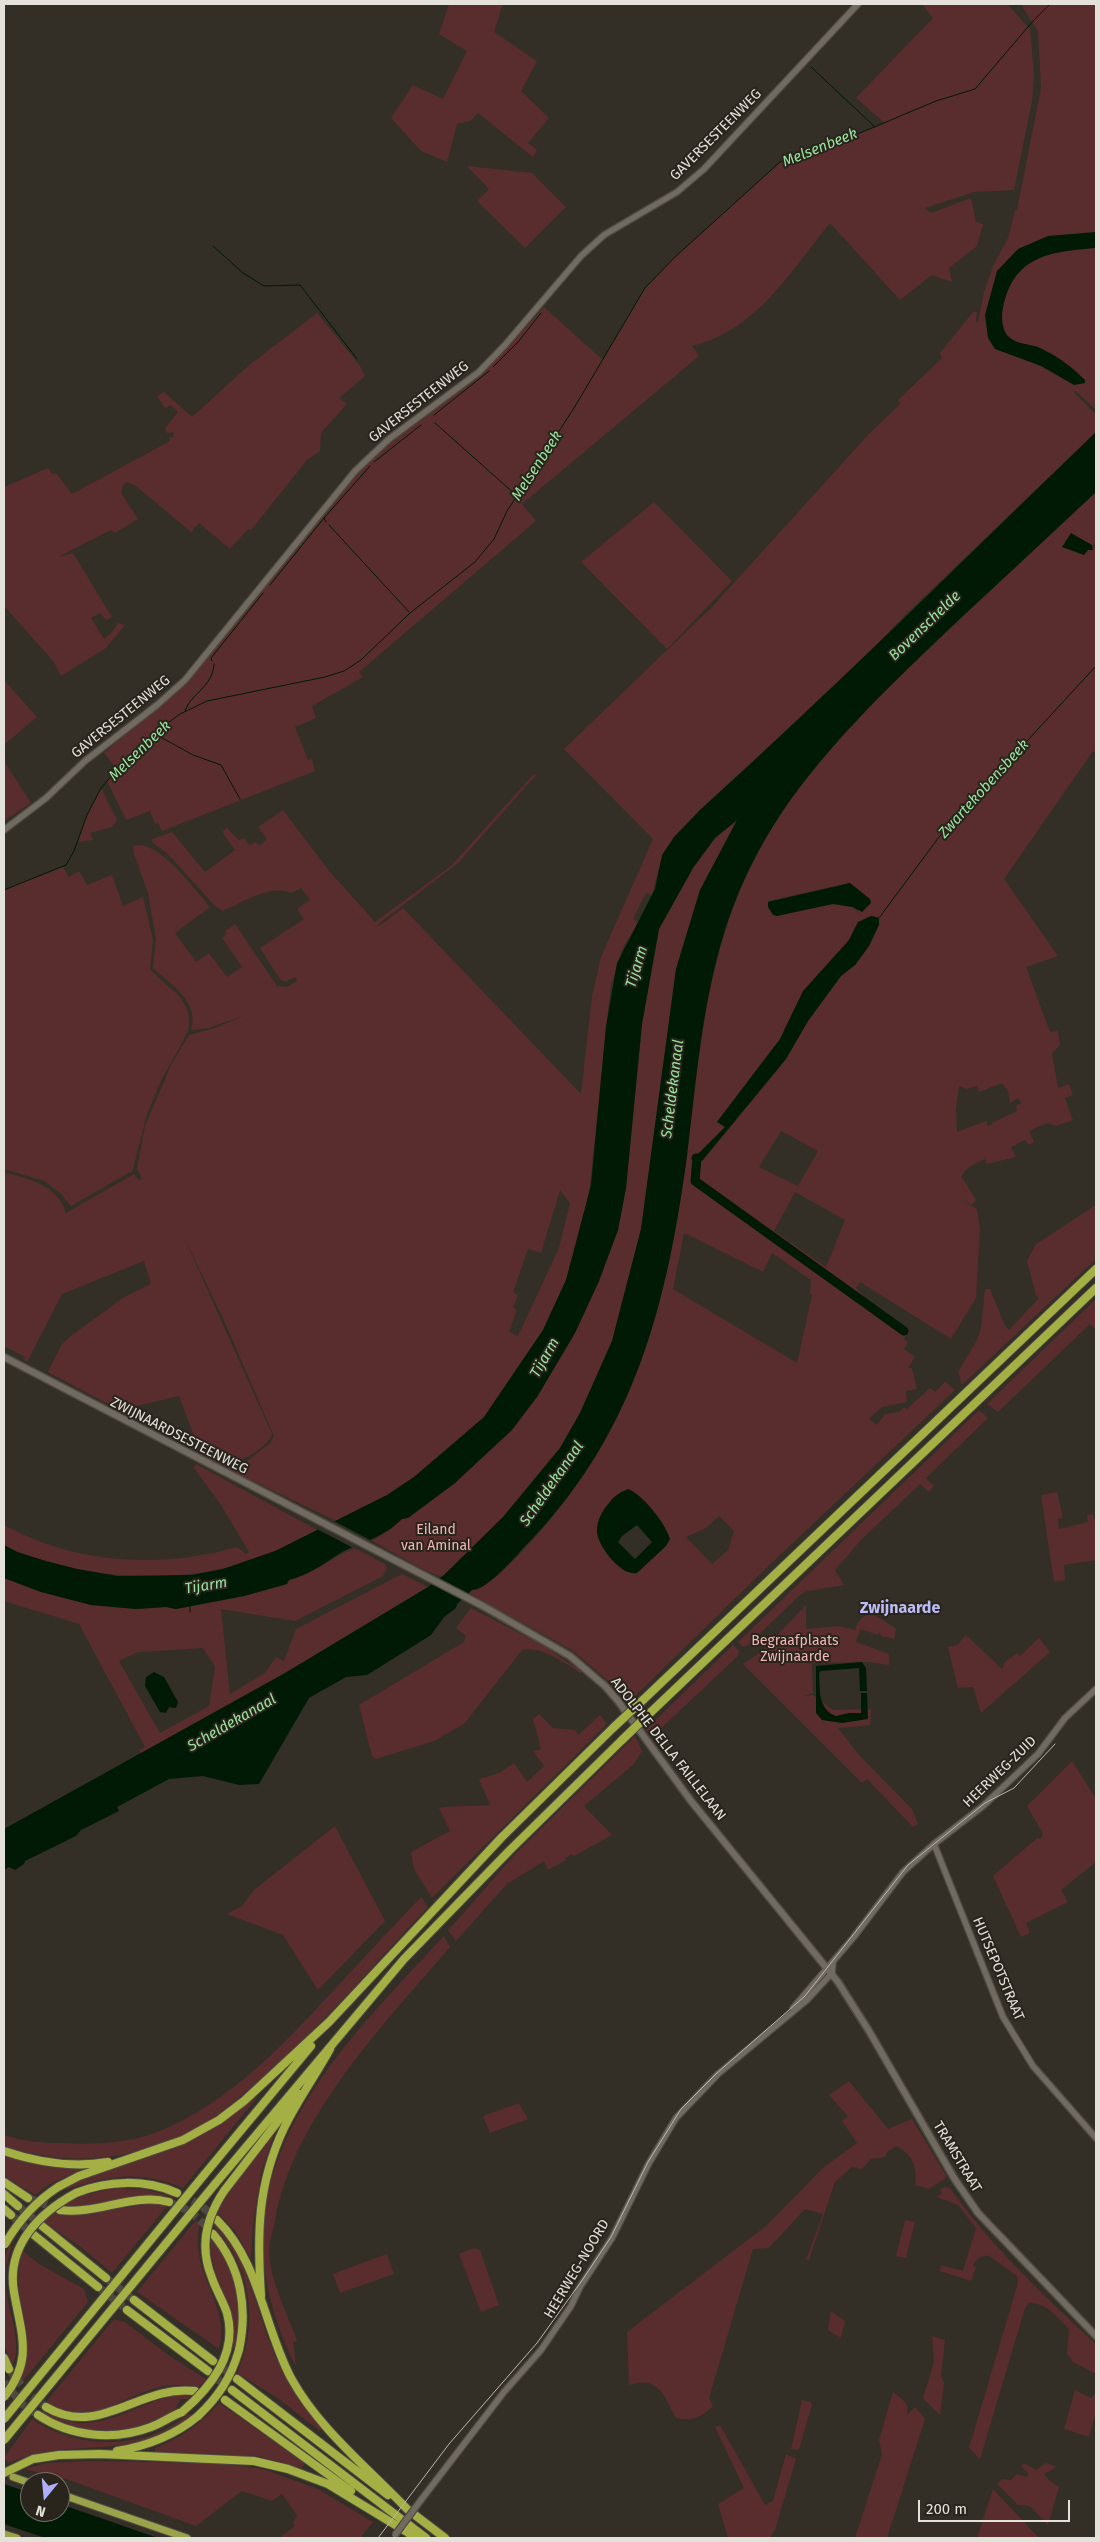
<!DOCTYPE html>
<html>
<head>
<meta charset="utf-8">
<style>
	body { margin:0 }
	#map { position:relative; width:1100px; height:2542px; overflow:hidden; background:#332e26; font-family:"Fira Sans",sans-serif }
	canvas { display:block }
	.frame { position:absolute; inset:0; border:5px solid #e4e1db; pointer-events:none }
	.north { position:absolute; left:20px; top:2472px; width:50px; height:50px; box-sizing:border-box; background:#29241c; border:1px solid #747068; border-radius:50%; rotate:197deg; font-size:14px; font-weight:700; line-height:20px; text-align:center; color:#e4e1db }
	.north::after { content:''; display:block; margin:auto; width:18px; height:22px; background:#aeaefa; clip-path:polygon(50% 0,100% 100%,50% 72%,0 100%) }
	.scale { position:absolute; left:918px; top:2500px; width:152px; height:22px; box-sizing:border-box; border:2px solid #e4e1db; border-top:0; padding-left:6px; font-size:15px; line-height:18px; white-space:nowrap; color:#e4e1db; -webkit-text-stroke:4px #29241c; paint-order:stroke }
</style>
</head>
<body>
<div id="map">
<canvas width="1100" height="2542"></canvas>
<div class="frame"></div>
<div class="north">N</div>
<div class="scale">200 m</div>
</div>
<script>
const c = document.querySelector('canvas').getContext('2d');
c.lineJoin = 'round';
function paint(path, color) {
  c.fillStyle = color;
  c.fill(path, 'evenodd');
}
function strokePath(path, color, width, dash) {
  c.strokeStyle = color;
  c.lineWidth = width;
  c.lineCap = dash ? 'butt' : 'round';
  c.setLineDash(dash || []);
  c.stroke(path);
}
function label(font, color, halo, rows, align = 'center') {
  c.font = font + ' "Fira Sans",sans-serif';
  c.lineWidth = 4;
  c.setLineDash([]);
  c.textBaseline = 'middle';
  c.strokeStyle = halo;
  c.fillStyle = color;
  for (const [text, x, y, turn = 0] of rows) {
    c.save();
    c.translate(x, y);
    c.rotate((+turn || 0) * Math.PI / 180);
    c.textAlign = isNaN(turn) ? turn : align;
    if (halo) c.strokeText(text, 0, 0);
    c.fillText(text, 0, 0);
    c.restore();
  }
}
paint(new Path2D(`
	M449,4H503L494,32L537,61L521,91L549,118L528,143L537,150L533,157L478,113L470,121L457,124L447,162L421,151L391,118L413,85L443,99L467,51L439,34Z
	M922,4H1007L1030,29L1034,75L1032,101L1014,190L974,192L925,208L931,213L971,198L976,222L983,224L977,246L949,268L952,282L932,275L900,300L830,223C790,272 757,330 692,346L699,356L522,504L536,521L359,672L363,677L312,706L316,718L295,727L308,760L312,759L315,771L162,831L158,823L155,824L150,811L126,820L107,781L117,769L104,753L186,682L368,461C401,432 440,408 474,379C499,357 521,332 544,307L603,360L645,288L675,257L780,162L834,144L885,123L856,98L933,18Z
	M1021,4H1096V410L1076,391L1074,393L1096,414V432L902,618L865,657L700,810L658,871L652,895L646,893L633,919L639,923L623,947L611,985L588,1203L566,1280L543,1330L484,1417L457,1442L414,1477L387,1495L336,1521L199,1455L202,1450L207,1448L245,1463L270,1443L274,1436L222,1316L182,1233L272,1434C270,1443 250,1458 241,1459L208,1446L199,1449L179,1396L119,1410L48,1372L62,1344L71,1336L124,1297L151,1284L144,1261L62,1294L27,1362L24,1360L25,1357L4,1346V1172C29,1179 58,1185 66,1213L134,1174L139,1180L142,1179L137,1168L145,1126L171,1065L189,1035L215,1028L245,1015L209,1028L191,1030C200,1001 170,984 153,968L156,939L148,893L134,854L133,846C157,837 195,890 210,907L175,933L196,962L209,953L227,977L242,967L222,938L227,934L225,931L235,924L277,986L287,987L297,981L295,977L285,982L280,979L260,948L304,919L297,909L310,900L301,888L291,893C271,884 243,902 223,911L215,906L168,854L152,842V839L172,832L205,872L235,850L222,832L227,828L239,840L244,838L250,845L256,842L259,846L267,839L258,827L283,810L330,872L375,922L451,866L533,775L537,774L458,863L377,925L379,926L403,908L581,1094L592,996L601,957L653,839L564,749L713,606L867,436L900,404L898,400L942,358L940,353L973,312H977L976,322H978L984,292L993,266L1008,238L1015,210H1017L1041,88L1038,31ZM560,1190L570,1203L559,1248L518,1336L509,1332L517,1310L513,1307L518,1295L513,1292L528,1249L541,1253Z
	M467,166L532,173L566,207L525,248L477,201L489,189Z
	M317,313L360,366L365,376L339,398L347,404L321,433L320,451L307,460L251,530L248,529L230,549L199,523L191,532L136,486L127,482L123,485L121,493L138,519L115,533L111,530L58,557L73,553L112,617L106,620L100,613L91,618L104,639L111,633L118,623L125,625L106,648L61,676L54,662L4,606V487L48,468L52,474L56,473L72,494L170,441L169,437H173L174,432L167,433L165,428L178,412L171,405L165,408L157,396L164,392L192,417L248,366Z
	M1096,492V544L1093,545L1096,551V755L1093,751L1004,879L1058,956L1026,967L1050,1032L1058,1031L1060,1045L1052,1053L1058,1088L1069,1084L1073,1095L1065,1098L1073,1120L1056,1126L1047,1123L1029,1131L1034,1142L1029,1145L1025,1140L1011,1147L1016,1157L987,1164L985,1159C975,1164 965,1167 961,1178L964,1180L976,1200L972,1205L960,1198L977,1209L980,1229L976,1298L951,1339L860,1282L856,1288L862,1295L909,1329L904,1339L908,1343L904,1349L915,1357L908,1368H912L917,1389L906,1391L907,1402L882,1407L869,1419L877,1425L885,1414L899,1412L904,1407L907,1409L930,1388L935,1392L945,1382L955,1390L760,1574L631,1700L573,1651L469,1593L472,1590H478C511,1567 540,1533 565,1501C644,1398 671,1280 687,1153C699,1055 706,963 748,872C788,786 857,718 924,653C981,599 1039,546 1096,492ZM1017,751L1019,754L965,811L963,809ZM850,883L858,912C839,895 800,911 777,916L768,901ZM873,916L879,918L869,946L855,965L841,976L808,1021L786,1059L702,1161L698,1154L725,1127L717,1122L780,1039L798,1001L815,979L849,940L854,929ZM1002,1083L1008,1091L1010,1103L1018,1098L1021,1103L1016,1106L1017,1111L992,1123V1125L988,1126L986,1121L957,1132L956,1109L959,1086L967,1089L977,1086L979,1092ZM781,1131L818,1151L798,1186L759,1167ZM795,1192L845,1220L826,1267L774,1231ZM684,1233L763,1272L772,1253L811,1280L810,1294L812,1295L797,1363L673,1289ZM631,1490L661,1520L670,1539L659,1552L626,1572L601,1545ZM719,1516L734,1531L728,1550L712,1564L686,1537L706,1528Z
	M654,502L732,581L667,649L581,562Z
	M4,680L37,717L4,745Z
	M4,761L31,803L4,821Z
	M101,788L117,820L112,827L90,833L93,840L78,842L87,815Z
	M738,820L700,890L676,969L641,1229L612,1341L580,1413L560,1448L503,1517L444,1575L442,1577L426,1571L372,1541L390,1530L402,1518H408L455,1483L537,1397L575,1333L599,1281L618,1230L626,1188L642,1024L659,929L693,868L715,838Z
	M63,867L69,877L79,871L87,885L112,875L123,906L143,897L153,940L150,969C168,990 195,998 188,1032L162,1079L147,1114L132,1173L130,1172L71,1206L60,1193L44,1181L4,1169V890Z
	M1096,1205V1259L962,1385L958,1372L977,1340L981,1328L985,1289H990L1005,1326L1009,1330L1039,1298L1036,1295L1027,1261L1036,1244Z
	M1096,1299V1330L1090,1324L998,1412L987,1404Z
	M979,1410L988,1418L926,1478L934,1486L929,1492L920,1484L861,1540L835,1570L844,1585L809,1591L808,1590L800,1595L747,1646L743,1647L738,1642Z
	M196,1464L319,1531C240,1577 146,1588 57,1564C39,1559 21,1554 4,1545V1525C75,1564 160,1569 237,1547L246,1554L249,1552L221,1505L194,1468Z
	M1057,1492L1063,1518L1058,1519L1059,1529L1088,1522L1087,1515L1093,1514L1096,1527V1560L1064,1565L1065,1580L1054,1582L1041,1495Z
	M355,1548L385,1564L387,1568L383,1576L295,1621L221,1609L230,1694L265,1673L276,1657L284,1661L296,1629L402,1574L428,1587L285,1673L142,1755L139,1751L145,1747L79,1624L4,1601V1578L41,1592L91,1605L136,1609L166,1607L176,1609L244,1596L287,1584L289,1580C313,1574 332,1557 355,1548ZM203,1648L215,1667L209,1706L160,1733L119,1661L138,1652Z
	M806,1605V1629L838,1626L855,1630C864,1603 881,1619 896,1629L894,1639L881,1636L879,1632L878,1635L860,1629L856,1642L889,1654V1665L869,1662L812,1663L813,1693L803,1696L813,1695L833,1710L871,1709L870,1725L838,1728L859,1755L912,1809L918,1824L913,1827L867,1779L862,1783L743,1664L759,1653L767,1660L772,1654L765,1648Z
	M471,1608L544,1646L581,1671L580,1673C563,1662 542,1646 522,1650L464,1724L434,1741L376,1759L372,1756L359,1705L464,1642L466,1636L456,1628Z
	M966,1635L1002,1669L1005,1662L1017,1653L1020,1656L1039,1638L1050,1652L981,1713L973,1687L958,1688L948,1647L957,1645Z
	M733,1645L739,1651L738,1656L658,1731L650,1734L646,1729Z
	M539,1714L553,1728L575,1730L578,1735L600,1715L607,1724L432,1898L414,1869L411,1852L450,1831L439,1808C457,1805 473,1807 490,1805L479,1779L499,1773L514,1763L527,1782L544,1766L533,1751L541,1749L533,1719Z
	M635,1736L642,1751L634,1764L584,1806L612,1835L574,1856L572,1854L565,1858L566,1860L548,1870L544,1861L507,1884L456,1941L448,1930L455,1923L515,1854Z
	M1072,1761L1096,1799V1862L1061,1890L1068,1902L1026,1923L1030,1933L1021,1937L993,1876L1037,1838L1041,1839L1043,1834L1027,1806Z
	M335,1826L385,1921L318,1990L283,1935L227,1914L242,1906L254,1890Z
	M421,1897L428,1907C377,1961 330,2017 275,2066C256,2083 238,2100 217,2115C155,2159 75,2170 4,2146V2135C24,2142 42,2143 63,2143C91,2145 131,2143 157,2132C228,2104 282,2046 333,1991C362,1960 391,1928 421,1897Z
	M444,1936L450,1947C385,2023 292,2119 275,2221C273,2231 269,2241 269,2251C270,2282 287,2312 297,2341L293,2342L296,2366C204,2182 325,2063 444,1936Z
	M849,2081L888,2129L912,2119L947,2177L929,2189L915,2185C918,2167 912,2154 896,2146L887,2152L885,2157L871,2159L862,2169L852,2167L835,2182L809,2260H806L823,2214L805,2209L769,2248L753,2249L709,2398L713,2406C702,2417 692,2422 676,2418C664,2396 659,2375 629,2385L627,2332L766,2226L823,2168L857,2143L842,2121L848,2116L829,2095Z
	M254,2096L256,2099L183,2188C140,2170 110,2175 68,2189L65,2187C103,2169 145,2161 183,2143C208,2132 231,2112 254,2096Z
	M519,2103L528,2119L490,2133L483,2116Z
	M277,2126L261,2173L253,2225L251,2259L235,2231L217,2212L228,2195L226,2193Z
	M4,2155C32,2164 58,2166 87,2167L50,2184L35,2195L4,2176Z
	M945,2187L950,2188C991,2246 1044,2296 1096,2344V2374L1073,2362L1067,2354L1069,2329C1057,2317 1047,2303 1029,2303L1025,2308L980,2459L969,2448L1018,2283L1017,2276L989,2256C981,2255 976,2259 973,2266L976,2267L971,2281L940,2271L941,2265L963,2271L976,2228L958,2205L937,2197L942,2193L940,2189Z
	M113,2188L143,2189L175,2197L153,2195L85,2206L63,2205L85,2195Z
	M153,2203L168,2205L112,2273L82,2248L43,2221L56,2212L85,2214Z
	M196,2220L200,2224C188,2273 232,2305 219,2349L137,2292Z
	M905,2220L915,2222L906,2258L896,2256Z
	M213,2223C247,2254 254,2302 270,2343C282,2375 300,2403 322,2428L320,2431L276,2397L237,2373C255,2334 253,2288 232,2251C227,2241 216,2232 213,2223Z
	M211,2235C239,2269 243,2308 236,2350L232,2348C239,2302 207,2279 211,2235Z
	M9,2246H12C7,2261 4,2274 6,2289C9,2317 22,2338 13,2366L4,2345V2259Z
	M474,2248L480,2250L499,2305L481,2312L459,2254Z
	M23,2251L39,2264L84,2289L88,2302L23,2381L21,2379C42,2330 6,2298 23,2251Z
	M387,2254L394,2274L340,2293L333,2274Z
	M831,2311L845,2321L841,2338L828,2330Z
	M114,2319L125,2322L171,2357L206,2379L199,2387C186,2385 173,2384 160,2387C117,2398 93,2428 46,2402Z
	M932,2336L945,2340L941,2375L944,2383L940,2415L923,2398L934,2362Z
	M1075,2390L1091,2398L1096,2393V2411L1089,2437L1064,2429Z
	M893,2392C902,2399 910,2403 907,2415L915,2407L925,2419L887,2538H855L882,2454L879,2440Z
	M173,2396H191L188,2399H180C177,2411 168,2416 156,2421C116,2438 76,2432 39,2411C51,2412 65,2423 83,2423C115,2423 142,2402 173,2396Z
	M802,2400L811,2402L812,2405L799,2449L797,2450L791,2449Z
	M219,2403L305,2463L302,2468L257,2456L155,2452V2448C180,2438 201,2424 219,2403Z
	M188,2414L193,2415C134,2464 72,2435 9,2463L4,2458L32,2419C78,2450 145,2451 188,2414Z
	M720,2425L765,2505L773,2501L786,2454L796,2459L775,2530L770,2538H728L718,2504L744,2488L715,2427Z
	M90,2461L216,2463L263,2469L318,2489L373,2522L360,2538H279L295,2526L293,2522L297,2515L282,2494L272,2501L242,2491L196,2526L69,2480L24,2469L47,2463Z
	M1024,2463L1036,2470L1046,2463L1057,2467L1044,2474L1050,2481L1059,2487L1048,2525L1030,2506L1018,2505L997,2484L1002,2479L1011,2480L1017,2474L1026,2477L1029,2474L1021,2466Z
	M993,2489L1039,2538H977Z`), '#592d2e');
paint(new Path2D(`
	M1096,232V248C1050,252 1014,255 1003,308C1001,317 1002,331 1009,337C1016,344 1029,344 1038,347C1056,355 1071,366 1085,380V383L1074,385L1041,366L995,349L988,338L985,315L997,271L1018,249L1048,236Z
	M1096,432V492C1039,546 980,599 923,654C860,715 797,778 756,856C705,951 700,1052 687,1156C667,1302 636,1430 531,1540C518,1553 490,1589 472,1590L457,1604L456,1608L444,1617L431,1635L367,1675L346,1677L309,1698L259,1784L239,1785L203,1776L169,1779L117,1807L119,1811L81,1830L76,1836L25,1861L24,1864L15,1870L9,1867L4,1870V1829L285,1673L428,1587L444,1575L503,1517L560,1448L580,1413L612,1341L641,1229L676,969L700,890L737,820L715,838L693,868L659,929L642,1024L626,1188L618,1230L599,1281L575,1333L537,1397L512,1430L455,1483L408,1518L402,1519C381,1540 360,1541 337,1555C321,1566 308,1575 289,1580L287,1584L244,1596L176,1609L166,1607L136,1609L91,1605L41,1592L4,1578V1545L17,1552L46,1561L77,1569L117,1576L192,1575L223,1569L275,1551L387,1495L414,1477L484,1417L543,1330L566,1280L591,1185L606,1026L617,963L655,889L662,855L674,837L700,810C835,688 964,559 1096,432Z
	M1071,533L1092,545L1093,550H1088L1084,555L1062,547Z
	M1017,751H1025V754H1019L965,811L963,809Z
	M850,883L870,899L871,903L862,912L853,907L833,904L777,916L773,915L768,907V902Z
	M871,916L879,918V925L869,946L855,965L841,976L808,1021L786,1059L702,1161L697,1158L698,1154L725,1127L717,1122L780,1039L803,991L849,940L858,922Z
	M628,1489C642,1494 666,1524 670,1539L666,1546L637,1573C622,1577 597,1546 597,1531C597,1520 602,1511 609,1503C614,1496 620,1492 628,1489ZM637,1525L652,1542L635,1559L618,1542L622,1536Z
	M862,1662L866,1668L867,1691H860L859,1668L821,1671L819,1673C820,1691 818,1709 836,1716L849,1713H861V1693H867L868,1719L842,1723L822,1720L816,1713V1666Z
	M154,1672L164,1677L178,1702L176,1708L169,1707L166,1713L160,1712L145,1686L146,1677Z
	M4,2484L30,2493V2512H60V2504L158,2538H45L4,2524Z`), '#011a05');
paint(new Path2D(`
	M332,1520L374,1542L357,1550L317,1529Z`), '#332e26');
strokePath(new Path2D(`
	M811,67L874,126
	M213,246L243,273L264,286L300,285L357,359
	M493,367L518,342L541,313
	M434,415L489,371
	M435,423L517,496
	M374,462L421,425
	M326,522L324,518L370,466
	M329,525L409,612
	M270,585L324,518
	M212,661L211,658L263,593
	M185,711C191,693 213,687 214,664
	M155,734L193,755L221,765L240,799
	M1017,752L1096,666
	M4,890L66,865L74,851L87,815L101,788L118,769L161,728L180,714L207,701L325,677L344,671L361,660L410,613L475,562L494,539L507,511L574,408L645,288L675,257L780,162L834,144L936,101L975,89L1033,21L1050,4
	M879,918L939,837L963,810
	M190,1605V1612`), '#011a05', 1);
strokePath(new Path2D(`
	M649,929L667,888
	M696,1158H697L695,1181L904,1331`), '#011a05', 9);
strokePath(new Path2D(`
	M182,2195L200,2205L216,2218
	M28,2198L58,2209
	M169,2202L189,2211L211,2230
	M18,2206L41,2225
	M11,2215L34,2235
	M106,2278L134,2300
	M98,2287L127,2310
	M213,2361L237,2379
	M9,2369L29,2395L46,2407
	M209,2373L232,2390
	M4,2382L22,2404L38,2415`), '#4e4941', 8, [8, 4]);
const tertiary = new Path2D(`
	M4,830L46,798L85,761L157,705L185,680L355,471L389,439L479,372L505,345L581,256L604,235L677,192L704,169L858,4
	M934,1844L1003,2017L1033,2066L1096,2138
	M793,2008L853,1938L903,1872L934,1844L983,1806L1038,1754L1065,1718L1096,1689
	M421,2500L504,2392L541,2350L571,2306L580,2287L612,2238L649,2163L676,2118L718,2074L807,2000L832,1973L833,1962`);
const secondary = new Path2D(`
	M4,1357L483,1606L570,1656L605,1686L618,1701L691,1801L838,1982L869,2031L954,2178L978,2213L1096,2336`);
const trunk = new Path2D(`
	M13,2477L30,2483
	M60,2494L187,2538
	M4,2534L17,2538`);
const motorway = new Path2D(`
	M643,1700L1096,1269
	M651,1712L1096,1288
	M4,2151C36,2162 74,2168 108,2162
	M204,2175L311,2046
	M4,2182L28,2198
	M215,2184L404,1959L510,1850L622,1740
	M58,2187L79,2176L183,2140L219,2120L244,2101L329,2022L502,1837L614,1727
	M224,2191L299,2094
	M76,2193C108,2180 145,2179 177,2193
	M4,2194L18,2206
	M4,2209L11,2215
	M60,2210C97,2215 133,2192 169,2202
	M217,2220C259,2261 264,2327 291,2378C319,2429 367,2467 407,2509
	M42,2226L106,2278
	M213,2234C241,2267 248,2308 239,2350
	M34,2235L98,2287
	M261,2296C257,2235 257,2185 284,2128C297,2101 315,2076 330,2049
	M134,2300L213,2361
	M127,2310L208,2371
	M4,2358L9,2369
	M237,2379L388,2495
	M232,2390L426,2538
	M225,2400L351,2491
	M46,2407C100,2439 139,2384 195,2391
	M38,2415C71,2437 114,2441 151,2427C162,2423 171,2416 182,2412
	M117,2451C147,2446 174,2436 198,2416
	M4,2473L33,2459L59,2455L100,2454L254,2461L288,2469L328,2484L407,2532
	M407,2509L445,2538
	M403,2529L415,2538`);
strokePath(tertiary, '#4f4b43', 8);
strokePath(secondary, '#4f4b43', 9);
strokePath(trunk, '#4f4b43', 9);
strokePath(motorway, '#4f4b43', 10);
strokePath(tertiary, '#706a61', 5.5);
strokePath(secondary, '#706a61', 6);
strokePath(trunk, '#9aa24a', 7);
strokePath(motorway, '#a5b044', 8);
strokePath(new Path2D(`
	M378,2538L449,2444L537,2343L583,2279L611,2237L648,2162L681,2109L717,2073L805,1996L908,1865L985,1803L1014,1788L1055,1744`), '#bab7b0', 1);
const tertiaryBridge = new Path2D(`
	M395,2535L421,2500`);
const motorwayBridge = new Path2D(`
	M614,1727L643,1700
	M622,1740L651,1712
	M5,2244C19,2220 35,2202 58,2187
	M4,2397C34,2360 21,2334 14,2292C6,2246 39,2213 76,2193
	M182,2412C211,2387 238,2354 227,2313C223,2301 216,2290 212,2278C199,2247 206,2218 224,2191
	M198,2416C218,2397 231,2378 239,2350
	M4,2419L204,2175
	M4,2440L215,2184`);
strokePath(tertiaryBridge, '#4f4b43', 8, []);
strokePath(motorwayBridge, '#4f4b43', 10, []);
strokePath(tertiaryBridge, '#706a61', 5.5);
strokePath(motorwayBridge, '#a5b044', 8);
label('14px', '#e4e1db', '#29241c', [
	["GAVERSESTEENWEG",716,135,-45],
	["GAVERSESTEENWEG",419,402,-38],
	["GAVERSESTEENWEG",121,717,-39],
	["ZWIJNAARDSESTEENWEG",179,1436,27],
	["ADOLPHE DELLA FAILLELAAN",668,1749,52],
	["HEERWEG-ZUID",1000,1772,-44],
	["HUTSEPOTSTRAAT",998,1969,67],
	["TRAMSTRAAT",957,2157,59],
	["HEERWEG-NOORD",577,2269,-59]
]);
label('14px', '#f4b5b5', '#29241c', [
	["Eiland",436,1530],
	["van Aminal",436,1546],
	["Begraafplaats",795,1641],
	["Zwijnaarde",795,1657]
]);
label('italic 15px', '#98e49f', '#29241c', [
	["Melsenbeek",820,148,-22],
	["Melsenbeek",537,466,-57],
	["Bovenschelde",925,626,-44],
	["Melsenbeek",140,751,-44],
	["Zwartekobensbeek",984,789,-48],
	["Tijarm",637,967,-73],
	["Scheldekanaal",673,1089,-83],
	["Tijarm",545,1358,-60],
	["Scheldekanaal",552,1484,-55],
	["Tijarm",206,1586,-9],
	["Scheldekanaal",232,1723,-30]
]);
label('bold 16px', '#babbf4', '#29241c', [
	["Zwijnaarde",900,1609]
]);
</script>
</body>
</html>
